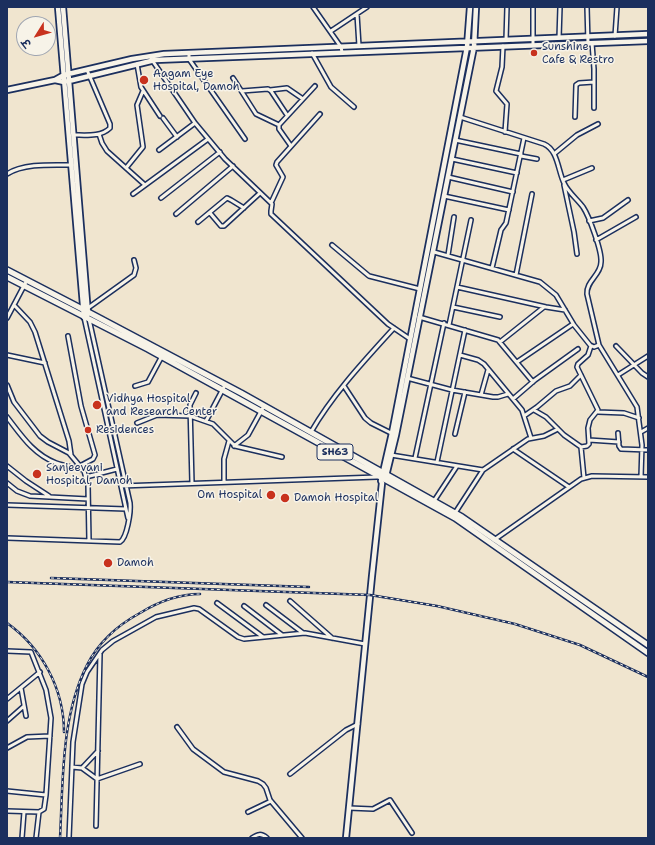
<!DOCTYPE html>
<html>
<head>
<meta charset="utf-8">
<style>
	body { margin:0 }
	#map { position:relative; width:655px; height:845px; overflow:hidden; background:#f0e5cf; font-family:"Shantell Sans","Playpen Sans Deva",sans-serif }
	canvas { display:block }
	.frame { position:absolute; inset:0; border:8px solid #1b2f5e; pointer-events:none }
	.north { position:absolute; left:16px; top:16px; width:40px; height:40px; box-sizing:border-box; background:#f7f3e8; border:1px solid #9fa5b1; border-radius:50%; rotate:233deg; font-size:11px; font-weight:700; line-height:16px; text-align:center; color:#1b2f5e }
	.north::after { content:''; display:block; margin:auto; width:14px; height:18px; background:#c8321e; clip-path:polygon(50% 0,100% 100%,50% 72%,0 100%) }
</style>
</head>
<body>
<div id="map">
<canvas width="655" height="845"></canvas>
<div class="frame"></div>
<div class="north">उ</div>
</div>
<script>
const c = document.querySelector('canvas').getContext('2d');
c.lineJoin = 'round';
function strokePath(path, color, width, dash) {
  c.strokeStyle = color;
  c.lineWidth = width;
  c.lineCap = dash ? 'butt' : 'round';
  c.setLineDash(dash || []);
  c.stroke(path);
}
function label(font, color, halo, rows, align = 'center') {
  c.font = font + ' "Shantell Sans",sans-serif';
  c.lineWidth = 3;
  c.setLineDash([]);
  c.textBaseline = 'middle';
  c.strokeStyle = halo;
  c.fillStyle = color;
  for (const [text, x, y, turn = 0] of rows) {
    c.save();
    c.translate(x, y);
    c.rotate((+turn || 0) * Math.PI / 180);
    c.textAlign = isNaN(turn) ? turn : align;
    if (halo) c.strokeText(text, 0, 0);
    c.fillText(text, 0, 0);
    c.restore();
  }
}
const street = new Path2D(`
	M313,7L341,47L342,52
	M587,7L588,43
	M357,14L359,46
	M331,31L367,7
	M615,36L617,7
	M559,38L560,7
	M506,40L507,7
	M592,43L594,69V108
	M533,45V7
	M503,46L502,67L496,91L507,104L505,132
	M189,53V59L245,139
	M312,53L331,87L354,107
	M150,56L152,60L195,123L225,159L272,204L271,211V214L388,324L410,339
	M137,64L141,87L160,116
	M233,78L256,114L279,125
	M270,90L287,88L303,99
	M242,91L268,89L271,91L287,115
	M460,117L544,144C558,150 558,171 564,183C568,192 577,199 583,207C589,216 602,251 601,262C601,275 586,281 587,294L599,345L637,407L642,445L641,477
	M575,117L576,85L579,83L594,82
	M163,118L177,137
	M99,134L102,143L107,151L145,185
	M73,135C86,135 101,137 110,128V124L87,70
	M455,140L521,154
	M291,146L279,129V125L315,86
	M159,150L195,123
	M554,154L577,135L598,124
	M521,156L537,159
	M452,159L517,173
	M126,168L143,147L137,105L143,91
	M7,174C24,163 52,165 72,165
	M448,177L513,192
	M563,180L592,168
	M564,185L574,232L577,254
	M133,194L208,139
	M444,196L509,210
	M161,198L220,152
	M271,203L283,177L276,165L277,162L320,114
	M210,213L221,226H224L260,193
	M176,214L233,166
	M589,221L603,218L628,200
	M198,222L227,198L231,200L244,208
	M596,240L636,217
	M332,245L369,276L420,289
	M434,252L540,282L556,295L574,325L590,345L594,347L599,345
	M448,255L454,217
	M492,268L501,230L506,223L524,138
	M516,275L532,194
	M457,287L546,307L565,310
	M14,305L30,322L35,332L69,441L71,455
	M453,307L500,317
	M88,308L134,275L136,268L134,260
	M84,317L128,518
	M419,317L498,340L533,382
	M7,318L27,280
	M449,325L471,220
	M68,336L81,406L95,455L93,459L80,466
	M500,342L544,307
	M616,346L642,373L648,377
	M7,355L45,363
	M460,355L478,360L484,364L522,410L531,438
	M517,362L573,324
	M618,375L648,356
	M407,378L452,390L493,397H498L508,394
	M7,385L14,402L40,436L48,442L69,453L84,471L88,485L89,541
	M135,386L148,382L162,356
	M344,386L365,418L371,423L393,434
	M481,395L488,370
	M513,399L535,380L578,349
	M534,410L546,417L564,435L581,447L584,478
	M598,412L624,413L639,418
	M524,416L537,407L556,391L570,386L581,375
	M7,417C21,435 33,454 56,463C64,466 74,467 83,470
	M206,421L225,385
	M137,423L157,415L190,416L213,424L235,446L282,457
	M311,432C333,394 364,361 394,328
	M641,432L648,428
	M618,433L619,446L621,449L648,450
	M455,434L465,392
	M589,440L619,442
	M234,446L248,435L264,406
	M581,447L587,446L589,444L588,428L590,420L598,410L577,367L578,364L588,355L591,346
	M513,449L569,487
	M391,455L483,470
	M415,458L444,323
	M437,462L465,330
	M7,466L26,481L49,496
	M86,477L117,469
	M224,482V459L229,441
	M7,483L17,491L30,496L88,499
	M192,483L190,405L196,393
	M121,486L377,477
	M434,501L457,466
	M7,505L126,509
	M455,513L483,470L528,439L544,436L558,429
	M7,538L120,542C127,538 131,512 130,503L89,319
	M494,540L581,479L592,476L648,477
	M290,601L332,638
	M217,603L263,637
	M266,605L303,633
	M244,606L282,635
	M7,651L31,652L46,690L51,718L46,795L44,809L39,812L7,811
	M21,688L26,716
	M7,699L40,672
	M7,721L24,706
	M177,727L193,749L224,772L258,781L263,784L266,788L270,800L302,838
	M7,748L27,737L50,736
	M72,767L82,768L97,779L140,764
	M82,768L98,751
	M290,774L346,730L358,724
	M7,791L46,795
	M349,808L373,809L390,800L412,833
	M248,812L271,801
	M96,826L100,654
	M22,838L24,812
	M36,838L39,812
	M69,838L73,742L82,684L87,672L102,650L113,641L156,617L194,608L199,609L238,637L244,639L305,633L365,644
	M252,838C258,834 261,833 267,838`);
const secondary = new Path2D(`
	M58,7L84,317
	M63,7L88,314
	M55,80L64,82L69,81L155,60L648,41
	M7,90L55,80L64,75L132,59L164,54L648,34
	M386,476L396,435L474,47L476,7
	M346,838L372,576L382,483L381,481L392,433L467,47L470,7`);
const primary = new Path2D(`
	M7,270L88,312L241,393L462,517L648,645
	M7,277L148,349L455,518L648,653`);
strokePath(street, '#1b2f5e', 6);
strokePath(secondary, '#1b2f5e', 8);
strokePath(primary, '#1b2f5e', 8);
strokePath(street, '#f7f3e8', 3);
strokePath(secondary, '#f7f3e8', 4.5);
strokePath(primary, '#f7f3e8', 5);
const rail = new Path2D(`
	M51,578L309,587
	M7,582L370,595L437,606L515,624L580,645L648,677
	M7,623C42,648 64,689 64,732
	M60,838C63,782 61,716 87,665C98,643 118,625 140,613C158,602 179,594 200,594`);
strokePath(rail, '#1b2f5e', 2.5);
strokePath(rail, '#f7f3e8', 1, [3]);
for (const [x, y, r, color] of [
	[534,53,4,"#c8321e"],
	[144,80,5,"#c8321e"],
	[97,405,5,"#c8321e"],
	[88,430,4,"#c8321e"],
	[37,474,5,"#c8321e"],
	[271,495,5,"#c8321e"],
	[285,498,5,"#c8321e"],
	[108,563,5,"#c8321e"]
]) {
  const dot = new Path2D();
  dot.arc(x, y, r, 0, 2 * Math.PI);
  c.fillStyle = color;
  c.fill(dot);
  strokePath(dot, '#f7f3e8', 1.5);
}
for (const [x, y, w] of [
	[335,452,36]
]) {
  const box = new Path2D();
  box.roundRect(x - w / 2, y - 8, w, 16, 3);
  c.fillStyle = '#f7f3e8';
  c.fill(box);
  strokePath(box, '#1b2f5e', 1);
}
label('bold 10px', '#1b2f5e', null, [
	["SH63",335,452]
]);
label('11px', '#1b2f5e', '#f7f3e8', [
	["Sunshine",542,47],
	["Cafe & Restro",542,60],
	["Aagam Eye",153,74],
	["Hospital, Damoh",153,87],
	["Vidhya Hospital",106,399],
	["and Research Center",106,412],
	["Residences",96,430],
	["Sanjeevani",46,468],
	["Hospital, Damoh",46,481],
	["Om Hospital",262,495,"right"],
	["Damoh Hospital",294,498],
	["Damoh",117,563]
], 'left');
</script>
</body>
</html>
